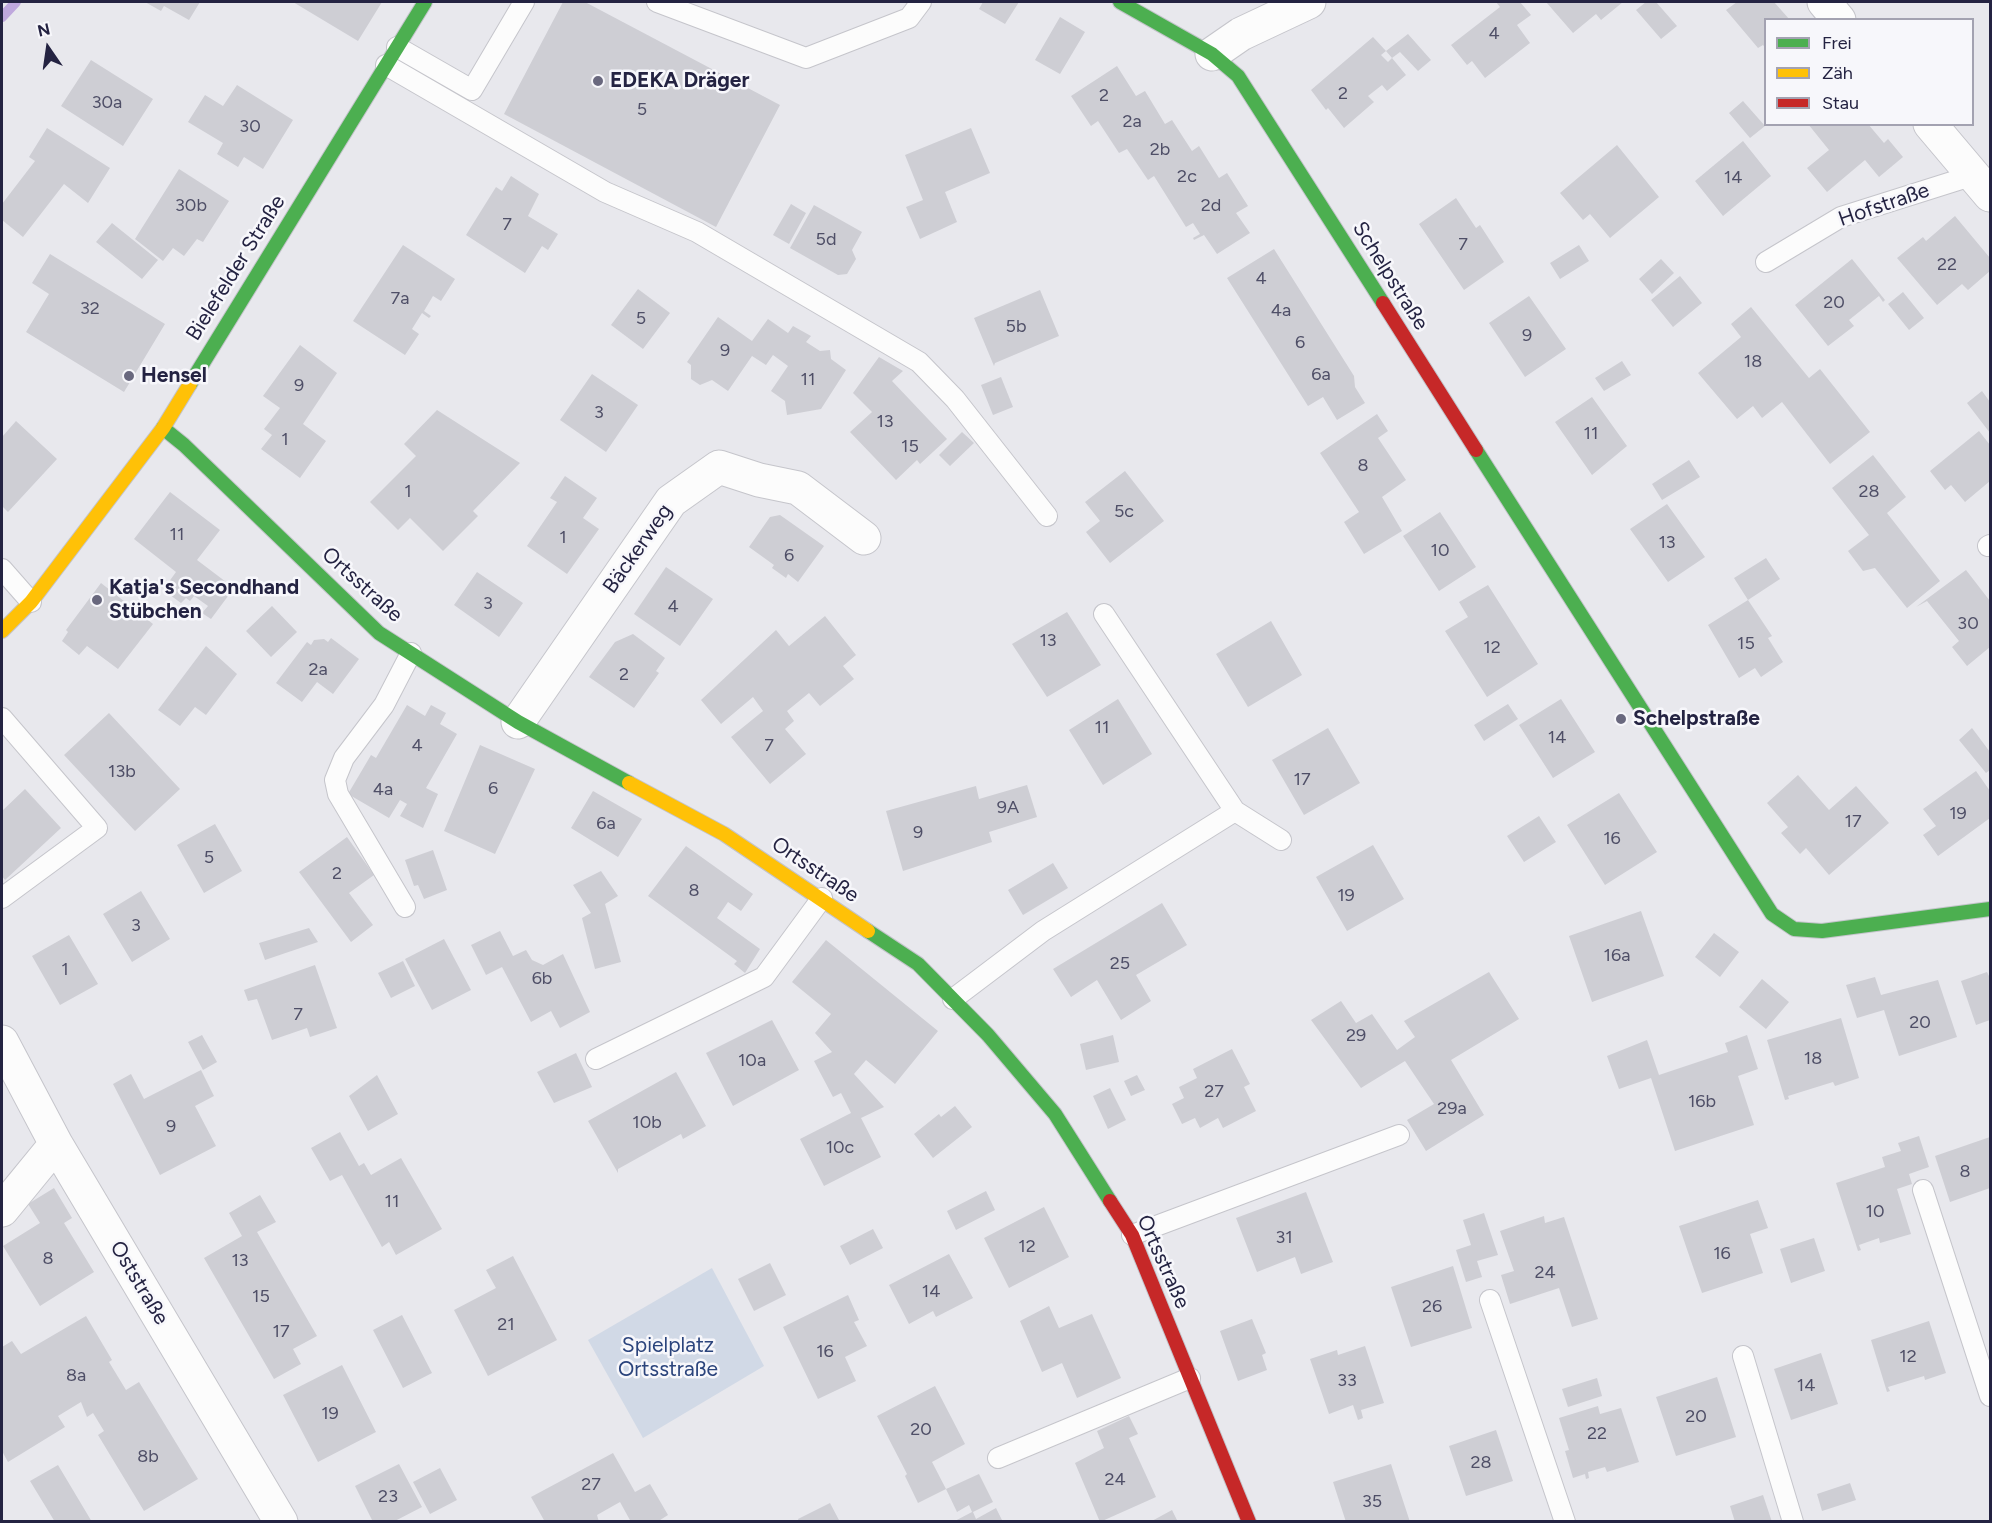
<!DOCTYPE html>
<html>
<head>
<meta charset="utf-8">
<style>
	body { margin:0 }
	#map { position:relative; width:1992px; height:1523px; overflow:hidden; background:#e8e8ed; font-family:Figtree,sans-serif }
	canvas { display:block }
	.frame { position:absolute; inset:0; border:3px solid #242342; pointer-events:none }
	.legend { position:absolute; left:1764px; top:18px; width:210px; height:108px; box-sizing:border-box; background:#f7f7fb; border:2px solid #a3a2b1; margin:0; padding:8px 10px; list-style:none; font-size:18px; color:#242342 }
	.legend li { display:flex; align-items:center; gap:12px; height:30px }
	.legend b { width:30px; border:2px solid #a3a2b1 }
	.north { position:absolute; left:18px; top:18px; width:60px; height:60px; -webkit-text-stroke:4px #f7f7fb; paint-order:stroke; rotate:347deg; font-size:16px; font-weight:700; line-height:24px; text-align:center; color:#242342 }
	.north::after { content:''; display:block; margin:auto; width:21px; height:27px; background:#242342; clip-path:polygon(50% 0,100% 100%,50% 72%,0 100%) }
</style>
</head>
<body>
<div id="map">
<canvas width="1992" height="1523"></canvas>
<div class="frame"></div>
<ul class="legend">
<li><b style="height:8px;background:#4caf50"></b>Frei</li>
<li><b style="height:8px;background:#ffc107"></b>Zäh</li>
<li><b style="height:8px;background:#c62828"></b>Stau</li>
</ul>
<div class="north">N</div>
</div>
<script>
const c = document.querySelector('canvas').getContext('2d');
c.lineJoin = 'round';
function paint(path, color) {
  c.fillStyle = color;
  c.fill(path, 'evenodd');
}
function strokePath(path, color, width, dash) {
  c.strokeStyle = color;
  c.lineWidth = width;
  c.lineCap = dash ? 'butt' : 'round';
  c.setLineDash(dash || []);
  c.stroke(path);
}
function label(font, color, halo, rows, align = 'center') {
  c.font = font + ' Figtree,sans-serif';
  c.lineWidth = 5;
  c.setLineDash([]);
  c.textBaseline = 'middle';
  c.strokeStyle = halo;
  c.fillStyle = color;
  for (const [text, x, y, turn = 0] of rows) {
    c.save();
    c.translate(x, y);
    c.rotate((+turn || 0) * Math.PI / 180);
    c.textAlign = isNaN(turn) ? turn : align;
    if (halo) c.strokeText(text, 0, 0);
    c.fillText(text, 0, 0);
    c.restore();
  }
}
paint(new Path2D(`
	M712,1268L764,1366L643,1438L588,1340Z`), '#d1d9e6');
strokePath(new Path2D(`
	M2,17L16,2`), '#bfa8dd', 10);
paint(new Path2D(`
	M145,2H200L189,20L164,6L161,11Z
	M293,2H382L358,41Z
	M563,2H585L780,105L716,227L504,114Z
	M983,2H1019L1005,24L979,9Z
	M1496,2H1520L1531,15L1517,25L1530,43L1485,78L1472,61L1467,65L1451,45L1500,7Z
	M1546,2H1623L1601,20L1596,14L1573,33Z
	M1646,2H1656L1677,26L1661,39L1636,10Z
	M1737,2H1774L1790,20H1766V49L1763,45L1758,48L1726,10Z
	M1060,17L1085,32L1060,74L1035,60Z
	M1408,34L1431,60L1418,71L1400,52L1392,58L1406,75L1387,91L1382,85L1368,96L1374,102L1344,128L1328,108L1326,110L1311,90L1373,37L1386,51L1381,55L1388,62L1392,58L1386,51Z
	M91,60L153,99L123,146L61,106Z
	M1117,66L1136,96L1145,91L1165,124L1172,120L1192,151L1199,146L1219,178L1227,173L1248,206L1236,213L1250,233L1217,254L1204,235L1194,240L1193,238L1200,234L1193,223L1186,227L1154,176L1148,180L1127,149L1119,153L1098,121L1091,126L1071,96Z
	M237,85L293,120L263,169L244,157L238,167L217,154L223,143L188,122L205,95L223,106Z
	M1743,101L1765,126L1750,138L1729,113Z
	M1808,124H1868L1884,143L1888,139L1903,157L1879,177L1865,160L1827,192L1807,168L1829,150Z
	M47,128L110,168L88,203L64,184L23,237L2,220V204L35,161L29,157Z
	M971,128L990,173L945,192L957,222L920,239L906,207L923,200L905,155Z
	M1743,141L1771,176L1723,216L1695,181Z
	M1617,145L1659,197L1610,238L1590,214L1583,220L1560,193Z
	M179,169L229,201L203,242L197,239L184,256L173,248L163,261L135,239Z
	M511,176L539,194L528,216L558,234L548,250L542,246L525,273L466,235L496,187L502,191Z
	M1456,198L1476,228L1480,225L1504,262L1464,290L1419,224Z
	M791,204L806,213L789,244L773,235Z
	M814,205L862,232L852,250L856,259L847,274L838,275L790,248Z
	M1955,216L1990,258V271L1968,290L1962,284L1937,305L1897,258L1923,237L1926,241Z
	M112,223L158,260L142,279L96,242Z
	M403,245L455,279L441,301L433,296L424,311L431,316L429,318L422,313L412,329L419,334L405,355L353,321Z
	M1579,245L1589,261L1560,279L1550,263Z
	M1274,249L1354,376L1355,387L1365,403L1337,420L1323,397L1308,406L1227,278Z
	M50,254L165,324L124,392L26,332L49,294L32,283Z
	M1661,259L1674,273L1652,294L1639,279Z
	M1852,259L1885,300L1883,302L1879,296L1849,320L1854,326L1828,346L1795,305Z
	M1680,276L1702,303L1673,327L1651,300Z
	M638,289L670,313L643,349L611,325Z
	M1040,290L1059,336L995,363L994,366L974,318Z
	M1903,292L1924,318L1909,330L1888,304Z
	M1529,296L1566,349L1525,377L1489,323Z
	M1751,307L1809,378L1820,369L1870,432L1830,464L1782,402L1762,418L1753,406L1737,419L1698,373L1741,337L1731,324Z
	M718,317L752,341L768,319L788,333L793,326L811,336L806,342L820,351L830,350L831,359L846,370L821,409L787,415L785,401L771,391L788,366L773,355L766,365L752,356L728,391L712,380L700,385L691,379V365L687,362Z
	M300,345L337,373L303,424L326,441L300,478L261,449L272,435L264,429L280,408L263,396Z
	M879,357L903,371L892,381L947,439L920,464L917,460L896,480L850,432L872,412L853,393Z
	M1622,361L1631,375L1604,391L1595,378Z
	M592,374L638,405L606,452L560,420Z
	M1001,377L1013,407L993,415L981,385Z
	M1982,391L1990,402V433L1967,403Z
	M1592,397L1627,446L1592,475L1555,422Z
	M437,410L520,463L473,511L478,516L443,551L410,518L398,530L370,502L416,456L404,444Z
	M1377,414L1388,431L1378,438L1406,480L1382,497L1402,531L1364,554L1344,522L1359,512L1320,453Z
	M16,421L57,459L8,512L2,506V437Z
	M1979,431L1990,445V481L1965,502L1951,485L1945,490L1930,471Z
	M962,432L974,443L950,466L939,455Z
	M1873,455L1906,497L1887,513L1940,581L1907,608L1875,568L1863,571L1848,551L1869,535L1832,488Z
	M1689,460L1700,477L1662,500L1652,484Z
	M1125,471L1164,521L1110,563L1086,532L1100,521L1085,502Z
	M565,476L597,498L583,518L599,529L567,574L527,546L557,502L550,498Z
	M170,492L220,530L197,560L234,588L211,619L202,613L208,606L194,596L190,601L186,598L181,603L163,590L176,572L134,539Z
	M1667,504L1705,557L1668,582L1630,529Z
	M1440,512L1476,567L1439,591L1403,536Z
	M780,515L824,546L798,582L788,574L786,578L772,568L774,565L749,547L770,517Z
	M1766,558L1780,579L1748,600L1734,578Z
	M666,567L713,599L680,646L634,614Z
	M1966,570L1990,601V647L1967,666L1952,647L1959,641L1927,601L1916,607Z
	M477,572L523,603L499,637L454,605Z
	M101,583L153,624L118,669L87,646L79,655L62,641L68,632L66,630Z
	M1488,585L1538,664L1487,697L1445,631L1468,617L1459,602Z
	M1748,600L1772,636L1768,638L1783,662L1761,677L1755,668L1739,678L1708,625Z
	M272,606L297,632L271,657L246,631Z
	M1067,612L1101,665L1047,697L1012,644Z
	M825,616L856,655L843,666L854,679L820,706L809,693L787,711L794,721L785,729L806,754L770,784L731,737L763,711L753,697L721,724L701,700L776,630L789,646Z
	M1271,621L1302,675L1248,707L1216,654Z
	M633,634L665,658L656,671L659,673L634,708L589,677L615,642Z
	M331,638L359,659L333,694L317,682L302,702L276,683L307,642L311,645L314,640L324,639L328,642Z
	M206,646L237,674L206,715L195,707L180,726L158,710Z
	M1118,699L1152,754L1103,785L1069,730Z
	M1561,699L1595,752L1553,778L1519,725Z
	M1508,704L1518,719L1484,741L1474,725Z
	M407,705L425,716L431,705L446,713L440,724L457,734L426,788L438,794L423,828L400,816L407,804L400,800L389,818L348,794L371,755L376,758Z
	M109,713L180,789L135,831L64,755Z
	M1328,728L1360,783L1304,815L1272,760Z
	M1972,728L1990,752V770L1986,773L1959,740Z
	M480,745L535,769L495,854L444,831Z
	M1976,771L1990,791V818L1938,856L1923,835L1936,826L1923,809Z
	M1798,775L1829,810L1856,786L1889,823L1829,875L1806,848L1800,854L1781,833L1788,827L1767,803Z
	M1027,785L1037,817L989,832L992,842L903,871L886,811L976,786L979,799Z
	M25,789L61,828L5,880L2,876V811Z
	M593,791L642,819L618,857L571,828Z
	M1619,793L1657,852L1605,885L1567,825Z
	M1539,816L1556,842L1524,862L1507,836Z
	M215,824L242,871L204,893L177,845Z
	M347,837L374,875L349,893L373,925L351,942L299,872Z
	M1373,845L1404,899L1347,931L1316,877Z
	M686,846L753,894L741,911L728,902L717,918L760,949L745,973L734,964L737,961L648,896Z
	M433,850L447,890L424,899L418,885L414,886L405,860Z
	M1053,863L1068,888L1023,915L1008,890Z
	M601,871L618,896L605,904L621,962L595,969L582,918L591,913L573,885Z
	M141,891L170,939L132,962L103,914Z
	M1162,903L1187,945L1136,975L1151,1001L1121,1020L1097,980L1071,997L1053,969Z
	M1641,911L1664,976L1592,1002L1569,936Z
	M309,928L318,942L265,960L259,943Z
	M500,931L513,956L526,950L532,960L543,965L563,954L590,1012L560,1028L551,1011L531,1022L502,967L486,975L471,945Z
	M1714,933L1739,952L1720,977L1695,957Z
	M69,935L98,984L60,1005L32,956Z
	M444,939L471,990L432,1010L405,959Z
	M826,940L938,1031L895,1084L866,1060L854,1074L884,1107L861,1118L881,1157L824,1186L800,1139L851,1113L841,1093L833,1097L814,1061L832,1052L815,1033L831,1014L792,982Z
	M403,961L415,986L391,998L378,973Z
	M315,965L337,1028L310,1037L307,1028L272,1040L257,999L248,1001L244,990Z
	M1489,972L1519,1019L1451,1060L1484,1115L1426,1151L1407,1120L1434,1104L1405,1061L1361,1088L1311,1020L1341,1001L1356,1023L1372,1014L1397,1050L1415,1037L1404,1021Z
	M1987,972L1990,978V1020L1976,1025L1961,981Z
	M1875,977L1881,995L1938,980L1957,1037L1899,1056L1884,1010L1857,1018L1846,985Z
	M1762,979L1789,1002L1766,1029L1739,1007Z
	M1841,1018L1859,1078L1835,1086L1833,1082L1788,1096L1789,1099L1785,1100L1767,1040Z
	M772,1020L799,1070L733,1106L706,1053Z
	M202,1035L217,1062L203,1070L188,1042Z
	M1113,1035L1119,1062L1086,1070L1080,1044Z
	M1747,1035L1758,1069L1738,1076L1754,1125L1675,1151L1651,1078L1619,1089L1607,1056L1647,1040L1659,1075L1728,1052L1725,1043Z
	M1232,1049L1250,1084L1244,1087L1256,1111L1223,1128L1218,1118L1200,1128L1195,1118L1182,1124L1172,1104L1184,1098L1179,1087L1197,1078L1193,1069Z
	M576,1053L592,1087L554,1103L537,1072Z
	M201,1070L214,1096L195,1106L216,1146L160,1175L113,1084L131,1074L144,1099Z
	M676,1072L706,1126L683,1139L681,1134L618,1169V1173L588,1121Z
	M377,1075L398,1114L368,1131L349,1096Z
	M1137,1075L1145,1090L1131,1096L1124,1081Z
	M1110,1088L1126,1120L1108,1129L1093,1096Z
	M955,1106L972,1127L933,1158L914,1134L939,1114L941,1117Z
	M340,1132L359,1166L364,1163L371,1175L401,1158L442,1229L396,1255L389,1242L382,1247L342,1175L330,1181L311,1148Z
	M1919,1136L1929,1167L1909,1174L1912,1184L1897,1189L1911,1234L1880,1243L1879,1238L1859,1245L1861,1250L1858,1251L1836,1183L1885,1167L1882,1157L1901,1151L1898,1143Z
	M1990,1137V1188L1950,1202L1935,1156Z
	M54,1188L72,1218L64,1223L94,1272L40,1306L3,1246L40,1223L28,1204Z
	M986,1191L995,1210L956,1230L947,1211Z
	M1306,1192L1333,1262L1301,1274L1295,1257L1257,1272L1236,1218Z
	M260,1195L276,1222L257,1232L317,1336L293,1349L301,1364L274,1379L204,1258L242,1236L229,1213Z
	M1758,1200L1768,1228L1750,1234L1763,1273L1702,1293L1679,1226Z
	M1044,1207L1069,1257L1009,1288L984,1238Z
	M1484,1213L1498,1255L1477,1261L1482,1277L1466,1282L1456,1250L1471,1245L1463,1220Z
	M1544,1216L1545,1223L1564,1217L1598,1319L1572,1327L1559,1288L1510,1304L1501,1275L1514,1271L1500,1231Z
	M873,1229L883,1248L850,1265L840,1246Z
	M1814,1238L1825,1271L1791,1283L1780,1249Z
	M949,1254L973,1298L936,1317L933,1311L909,1324L889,1285Z
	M513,1256L557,1340L488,1376L454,1310L496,1288L486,1270Z
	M770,1263L786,1295L754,1311L738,1279Z
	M1453,1266L1472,1328L1411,1347L1391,1287Z
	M848,1295L859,1320L854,1322L867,1346L845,1357L856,1381L818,1399L783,1327Z
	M1049,1306L1059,1328L1092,1314L1121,1378L1077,1398L1062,1363L1042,1372L1020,1321Z
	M402,1315L432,1373L403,1388L373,1330Z
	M86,1316L112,1360L109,1362L126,1390L139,1382L198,1479L144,1511L98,1435L104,1431L93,1413L87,1417L81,1402L58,1416L65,1427L8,1462L2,1451V1347L12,1341L21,1354Z
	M1252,1319L1266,1353L1262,1355L1267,1370L1238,1381L1220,1331Z
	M1929,1321L1946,1373L1925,1380L1924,1376L1888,1387L1890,1391L1887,1392L1871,1340Z
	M1365,1346L1384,1403L1361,1410L1363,1418L1358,1420L1353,1405L1329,1414L1310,1359L1337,1350L1338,1355Z
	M1821,1353L1838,1404L1791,1420L1774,1369Z
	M342,1365L376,1432L318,1462L283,1395Z
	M1717,1377L1736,1437L1676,1456L1656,1397Z
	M1597,1378L1602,1396L1568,1407L1562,1389Z
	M935,1386L965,1444L932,1462L946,1489L918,1503L905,1476L907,1474L877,1416Z
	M1598,1406L1600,1414L1621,1408L1639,1462L1607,1472L1605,1467L1588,1472L1589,1478L1586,1479L1585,1474L1573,1478L1565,1451L1569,1450L1559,1418Z
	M1129,1416L1138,1434L1129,1438L1156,1497L1100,1522L1075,1463L1104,1448L1097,1431Z
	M1496,1430L1513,1481L1466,1496L1449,1446Z
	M613,1453L635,1492L650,1484L668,1515L657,1522H631L620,1502L597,1515L599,1522H545L531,1497Z
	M399,1464L422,1507L393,1522H373L355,1486Z
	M1391,1464L1410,1522H1346L1333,1482Z
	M58,1465L92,1522H55L30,1481Z
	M440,1468L457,1500L430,1514L413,1482Z
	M979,1474L993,1502L973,1512L976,1519L996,1508L1003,1522H953L972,1512L969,1505L957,1512L946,1489Z
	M1850,1483L1856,1500L1822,1511L1817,1494Z
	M1763,1495L1772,1522H1735L1730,1506Z
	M830,1503L840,1522H799L798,1519Z
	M1172,1510L1178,1522H1150Z`), '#ceced4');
const lane = new Path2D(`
	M657,2L806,58L909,18L921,2
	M397,47L472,90L524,2
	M386,65L605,192L697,232L919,362L955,399L1047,516
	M1766,262L1841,217L1974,175
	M1988,546L1990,545
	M2,569L31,602
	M2,718L97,828L2,898
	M1235,811L1281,840
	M405,907L338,794L335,780L344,758L384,705L411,653
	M953,999L1043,931L1235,811L1104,614
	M596,1059L764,977L822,898
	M1923,1190L1990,1396
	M1132,1235L1399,1135
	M1490,1300L1565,1522
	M1743,1356L1793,1522
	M998,1458L1190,1378`);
const street = new Path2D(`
	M1824,2L1839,20
	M1212,54L1241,34L1309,2
	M1930,124L1990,195
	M518,722L671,501L719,467L759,480L798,488L864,538
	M2,1042L56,1144L281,1522
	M2,1210L56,1144`);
const fast = new Path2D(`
	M1120,2L1212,54L1238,76L1383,303
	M190,384L425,2
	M163,428L184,445L379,633L518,722L629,783
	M1476,450L1772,914L1794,929L1822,931L1990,909
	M868,931L918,964L988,1035L1055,1114L1110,1201`);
const slow = new Path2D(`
	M2,631L31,602L163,428L190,384
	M629,783L724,834L868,931`);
const jam = new Path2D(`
	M1383,303L1476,450
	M1110,1201L1132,1235L1249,1522`);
strokePath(lane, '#c5c5cb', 22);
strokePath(street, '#c5c5cb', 35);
strokePath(fast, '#c3c4ca', 16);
strokePath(slow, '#c3c4ca', 16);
strokePath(jam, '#c3c4ca', 16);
strokePath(lane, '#fcfcfc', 20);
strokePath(street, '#fcfcfc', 33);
strokePath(fast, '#4caf50', 14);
strokePath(slow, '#ffc107', 14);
strokePath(jam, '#c62828', 14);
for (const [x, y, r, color] of [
	[598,81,6,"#69687e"],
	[129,376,6,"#69687e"],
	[97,600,6,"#69687e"],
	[1621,719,6,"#69687e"]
]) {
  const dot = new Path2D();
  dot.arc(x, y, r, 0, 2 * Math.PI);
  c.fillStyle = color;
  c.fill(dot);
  strokePath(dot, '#f7f7fb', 2);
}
label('18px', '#4f4f67', null, [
	["4",1494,34],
	["2",1343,94],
	["2",1104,96],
	["30a",107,103],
	["5",642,110],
	["2a",1132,122],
	["30",250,127],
	["2b",1160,150],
	["2c",1187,177],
	["14",1733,178],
	["30b",191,206],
	["2d",1211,206],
	["7",507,225],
	["5d",826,240],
	["7",1463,245],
	["22",1947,265],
	["4",1261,279],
	["7a",400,299],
	["20",1834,303],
	["32",90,309],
	["4a",1281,311],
	["5",641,319],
	["5b",1016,327],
	["9",1527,336],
	["6",1300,343],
	["9",725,351],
	["18",1753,362],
	["6a",1321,375],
	["11",808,380],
	["9",299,386],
	["3",599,413],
	["13",885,422],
	["11",1591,434],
	["1",285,440],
	["15",910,447],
	["8",1363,466],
	["1",408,492],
	["28",1869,492],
	["5c",1124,512],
	["11",177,535],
	["1",563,538],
	["13",1667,543],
	["10",1440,551],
	["6",789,556],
	["3",488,604],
	["4",673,607],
	["30",1968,624],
	["13",1048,641],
	["15",1746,644],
	["12",1492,648],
	["2a",318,670],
	["2",624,675],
	["11",1102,728],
	["14",1557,738],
	["4",417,746],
	["7",769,746],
	["13b",122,772],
	["17",1302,780],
	["6",493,789],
	["4a",383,790],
	["9A",1008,808],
	["19",1958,814],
	["17",1853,822],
	["6a",606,824],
	["9",918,833],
	["16",1612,839],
	["5",209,858],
	["2",337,874],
	["8",694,891],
	["19",1346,896],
	["3",136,926],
	["16a",1617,956],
	["25",1120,964],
	["1",65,970],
	["6b",542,979],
	["7",298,1015],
	["20",1920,1023],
	["29",1356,1036],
	["18",1813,1059],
	["10a",752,1061],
	["27",1214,1092],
	["16b",1702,1102],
	["29a",1452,1109],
	["10b",647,1123],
	["9",171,1127],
	["10c",840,1148],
	["8",1965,1172],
	["11",392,1202],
	["10",1875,1212],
	["31",1284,1238],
	["12",1027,1247],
	["16",1722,1254],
	["8",48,1259],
	["13",240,1261],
	["24",1545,1273],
	["14",931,1292],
	["15",261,1297],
	["26",1432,1307],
	["21",506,1325],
	["17",281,1332],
	["16",825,1352],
	["12",1908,1357],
	["8a",76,1376],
	["33",1347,1381],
	["14",1806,1386],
	["19",330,1414],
	["20",1696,1417],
	["20",921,1430],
	["22",1597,1434],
	["8b",148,1457],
	["28",1481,1463],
	["24",1115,1480],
	["27",591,1485],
	["23",388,1497],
	["35",1372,1502]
]);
label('bold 21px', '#242342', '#f7f7fb', [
	["EDEKA Dräger",610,81],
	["Hensel",141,376],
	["Katja's Secondhand",109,588],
	["Stübchen",109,612],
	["Schelpstraße",1633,719]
], 'left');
label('21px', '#242342', '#f7f7fb', [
	["Hofstraße",1884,205,-19],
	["Bielefelder Straße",236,268,-58],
	["Schelpstraße",1390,276,58],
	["Bäckerweg",638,549,-55],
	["Ortsstraße",362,585,42],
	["Ortsstraße",815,870,34],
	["Ortsstraße",1163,1262,66],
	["Oststraße",139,1283,59]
]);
label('21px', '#2b447c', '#f7f7fb', [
	["Spielplatz",668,1346],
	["Ortsstraße",668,1370]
]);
</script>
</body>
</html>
